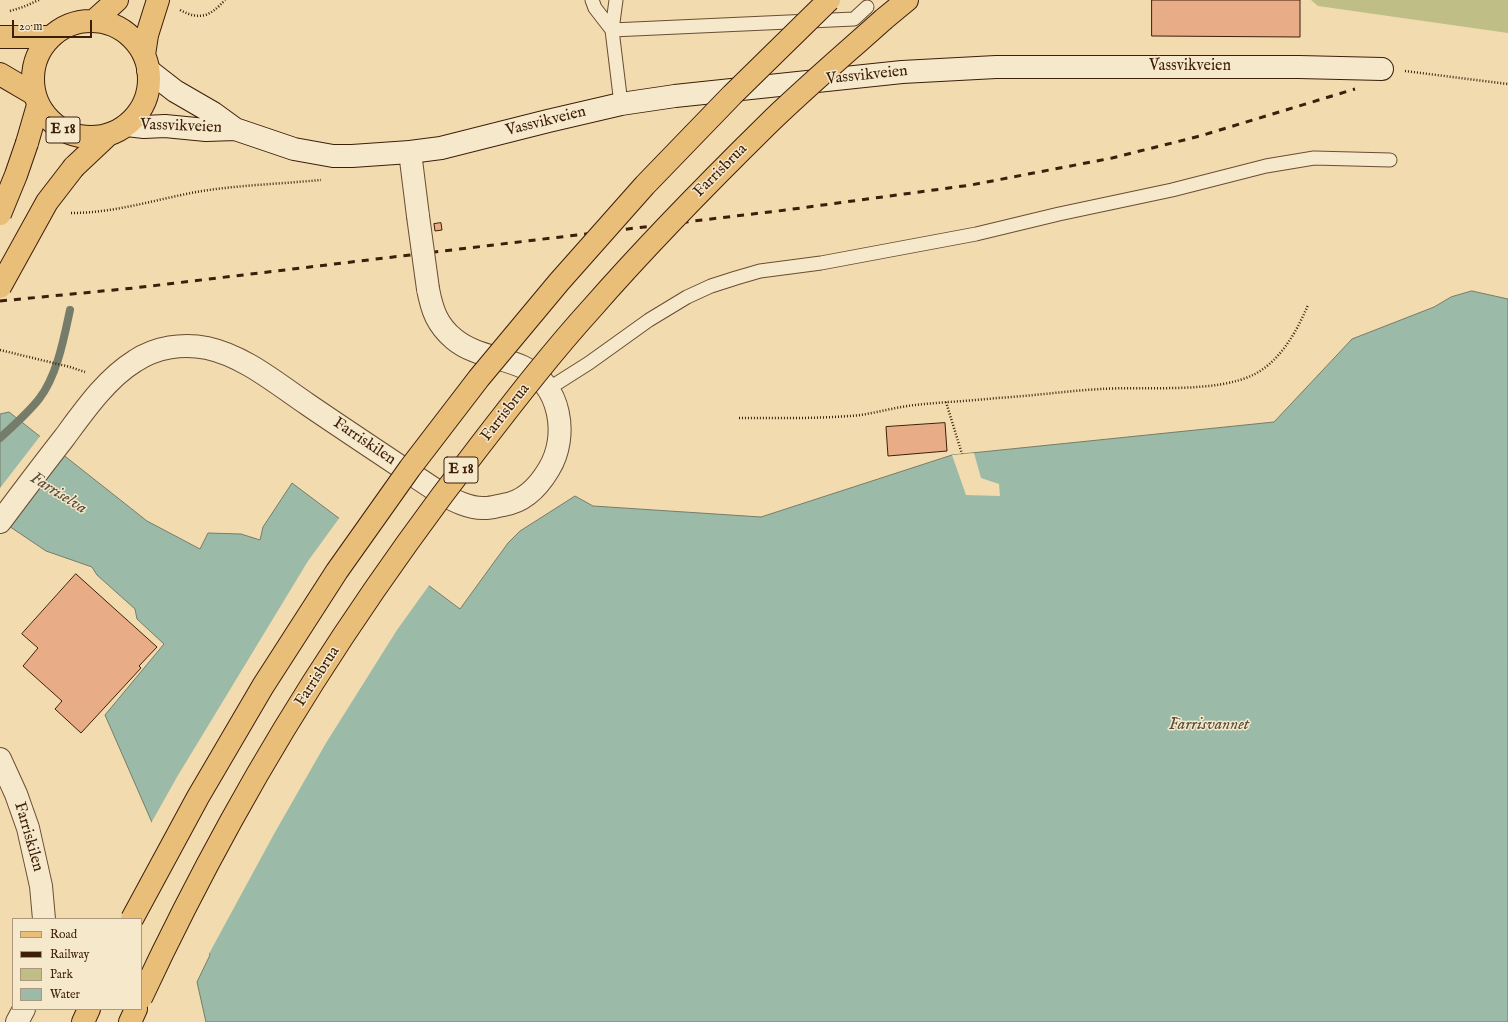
<!DOCTYPE html>
<html>
<head>
<meta charset="utf-8">
<style>
	body { margin:0 }
	#map { position:relative; width:1508px; height:1022px; overflow:hidden; background:#f1dbaf; font-family:"IM FELL English",serif }
	canvas { display:block }
	.legend { position:absolute; left:12px; top:918px; width:130px; height:92px; box-sizing:border-box; background:#f6e8cb; border:1px solid #ac977e; margin:0; padding:5px 7px; list-style:none; font-size:12px; color:#3d1e0a }
	.legend li { display:flex; align-items:center; gap:8px; height:20px }
	.legend b { width:20px; border:1px solid #ac977e }
	.scale { position:absolute; left:12px; top:20px; width:80px; height:18px; box-sizing:border-box; border:2px solid #3d1e0a; border-top:0; padding-left:5px; font-size:12px; line-height:14px; white-space:nowrap; color:#3d1e0a; -webkit-text-stroke:3px #f6e8cb; paint-order:stroke }
</style>
</head>
<body>
<div id="map">
<canvas width="1508" height="1022"></canvas>
<ul class="legend">
<li><b style="height:5px;background:#e8be78"></b>Road</li>
<li><b style="height:5px;background:#3d1e0a"></b>Railway</li>
<li><b style="height:11px;background:#c0be87"></b>Park</li>
<li><b style="height:11px;background:#9bbba8"></b>Water</li>
</ul>
<div class="scale">20 m</div>
</div>
<script>
const c = document.querySelector('canvas').getContext('2d');
c.lineJoin = 'round';
function paint(path, color) {
  c.fillStyle = color;
  c.fill(path, 'evenodd');
}
function strokePath(path, color, width, dash) {
  c.strokeStyle = color;
  c.lineWidth = width;
  c.lineCap = dash ? 'butt' : 'round';
  c.setLineDash(dash || []);
  c.stroke(path);
}
function label(font, color, halo, rows, align = 'center') {
  c.font = font + ' "IM FELL English",serif';
  c.lineWidth = 3;
  c.setLineDash([]);
  c.textBaseline = 'middle';
  c.strokeStyle = halo;
  c.fillStyle = color;
  for (const [text, x, y, turn = 0] of rows) {
    c.save();
    c.translate(x, y);
    c.rotate((+turn || 0) * Math.PI / 180);
    c.textAlign = isNaN(turn) ? turn : align;
    if (halo) c.strokeText(text, 0, 0);
    c.fillText(text, 0, 0);
    c.restore();
  }
}
paint(new Path2D(`
	M1311,0H1508V33L1318,6Z`), '#c0be87');
const water = new Path2D(`
	M1472,291L1508,299V1022H206L197,982L210,955L105,715L164,644L137,619L135,609L97,575L92,567L46,551L0,520V414L9,412L147,521L200,549L208,533L241,534L260,540L263,527L292,483L460,609L508,543L520,531L575,496L593,506L761,517L952,455L1274,422L1352,339L1434,307L1451,297Z`);
paint(water, '#9bbba8');
strokePath(water, '#757c69', 1);
paint(new Path2D(`
	M41,435L64,453L0,522V488Z
	M974,453L981,478L999,484L1000,496L966,495L952,455Z
	M340,517L430,584L397,630L326,743L274,834L198,974L207,955L150,825L177,777L308,561Z`), '#f1dbaf');
strokePath(new Path2D(`
	M0,438C13,426 28,413 39,399C57,376 64,338 70,310`), '#757c69', 8);
const building = new Path2D(`
	M1152,0H1300V37L1152,36Z
	M441,223L442,230L435,231L434,224Z
	M945,423L947,451L888,456L886,427Z
	M76,574L157,647L139,666L141,668L81,733L55,709L62,701L23,666L38,648L22,634Z`);
paint(building, '#e8ad87');
strokePath(building, '#3d1e0a', 1);
const lane = new Path2D(`
	M592,0L595,8L612,30
	M616,0L612,30L621,104
	M612,30L854,19L867,7
	M548,389L589,363L649,320L687,297L711,286L736,278L760,271L821,263L976,234L1059,214L1172,190L1266,166L1314,158L1390,160`);
const street = new Path2D(`
	M410,152L418,216
	M0,522C21,494 42,466 64,438C84,411 106,379 135,361C156,347 183,343 207,348C244,356 276,383 307,404C351,434 395,463 440,493C453,500 469,509 485,508C491,508 497,506 503,505C524,502 539,486 549,469C569,436 561,385 523,367C501,357 473,355 454,339C437,325 432,310 428,289
	M0,759L16,794L28,828L41,886L44,919
	M17,1022L24,1009`);
const secondary = new Path2D(`
	M148,70L175,91L213,113L235,129L294,149L333,156H352L410,152L441,148L548,121L621,104L675,96L902,72L996,67H1299L1382,69
	M127,125L144,127L165,126L206,130L235,129`);
const primary = new Path2D(`
	M0,37H50
	M0,74L34,94`);
const highway = new Path2D(`
	M884,19L907,0
	M95,20L117,0
	M33 79a58 58 0 1 1 116 0a58 58 0 1 1-116 0Z
	M144,55L147,35L158,0
	M27,143L38,105
	M74,167L108,135
	M83,1022L89,1009
	M130,1022L136,1009`);
strokePath(lane, '#6a4d33', 15);
strokePath(street, '#6a4d33', 24);
strokePath(secondary, '#3d1e0a', 24);
strokePath(primary, '#3d1e0a', 24);
strokePath(highway, '#3d1e0a', 24);
strokePath(new Path2D(`
	M180,10C201,21 210,16 225,0
	M10,11L23,7L39,0
	M1405,71L1508,84
	M71,213C114,213 154,200 196,192C237,185 280,184 321,180
	M0,350L70,367L85,372
	M946,402L962,454
	M739,418C779,418 820,419 861,415C879,412 897,407 915,405C942,402 970,401 997,398C1032,396 1066,391 1101,389C1145,386 1216,394 1255,374C1281,360 1297,331 1308,305`), '#3d1e0a', 2.5, [1, 2]);
strokePath(lane, '#f6e8cb', 13);
strokePath(street, '#f6e8cb', 22);
strokePath(secondary, '#f6e8cb', 22);
strokePath(primary, '#e8be78', 22);
strokePath(highway, '#e8be78', 22);
strokePath(new Path2D(`
	M0,301L134,288L786,210L971,185L1112,158L1200,136L1355,89`), '#3d1e0a', 3, [7, 7]);
const streetBridge = new Path2D(`
	M418,216L428,289`);
const highwayBridge = new Path2D(`
	M0,214L16,175L27,143
	M0,287L47,202L74,167
	M132,919L198,797L263,686L337,571L410,468L479,378L559,282L645,185L732,95L829,0
	M141,998C169,938 199,879 231,821C303,690 387,566 478,448C515,400 552,352 592,308C648,244 708,183 768,124C805,88 845,54 884,19`);
strokePath(streetBridge, '#6a4d33', 24, []);
strokePath(highwayBridge, '#3d1e0a', 24, []);
strokePath(streetBridge, '#f6e8cb', 22);
strokePath(highwayBridge, '#e8be78', 22);
for (const [x, y, w] of [
	[63,130,34],
	[461,470,34]
]) {
  const box = new Path2D();
  box.roundRect(x - w / 2, y - 13, w, 26, 3);
  c.fillStyle = '#f6e8cb';
  c.fill(box);
  strokePath(box, '#3d1e0a', 1);
}
label('bold 15px', '#3d1e0a', null, [
	["E 18",63,130],
	["E 18",461,470]
]);
label('16px', '#3d1e0a', '#f6e8cb', [
	["Vassvikveien",1190,67],
	["Vassvikveien",867,76,-6],
	["Vassvikveien",546,122,-14],
	["Vassvikveien",181,127,2],
	["Farrisbrua",721,171,-45],
	["Farrisbrua",506,413,-52],
	["Farriskilen",364,442,34],
	["Farrisbrua",318,677,-57],
	["Farriskilen",28,837,74]
]);
label('italic 17px', '#594d39', '#f6e8cb', [
	["Farriselva",58,494,32],
	["Farrisvannet",1209,726]
]);
</script>
</body>
</html>
